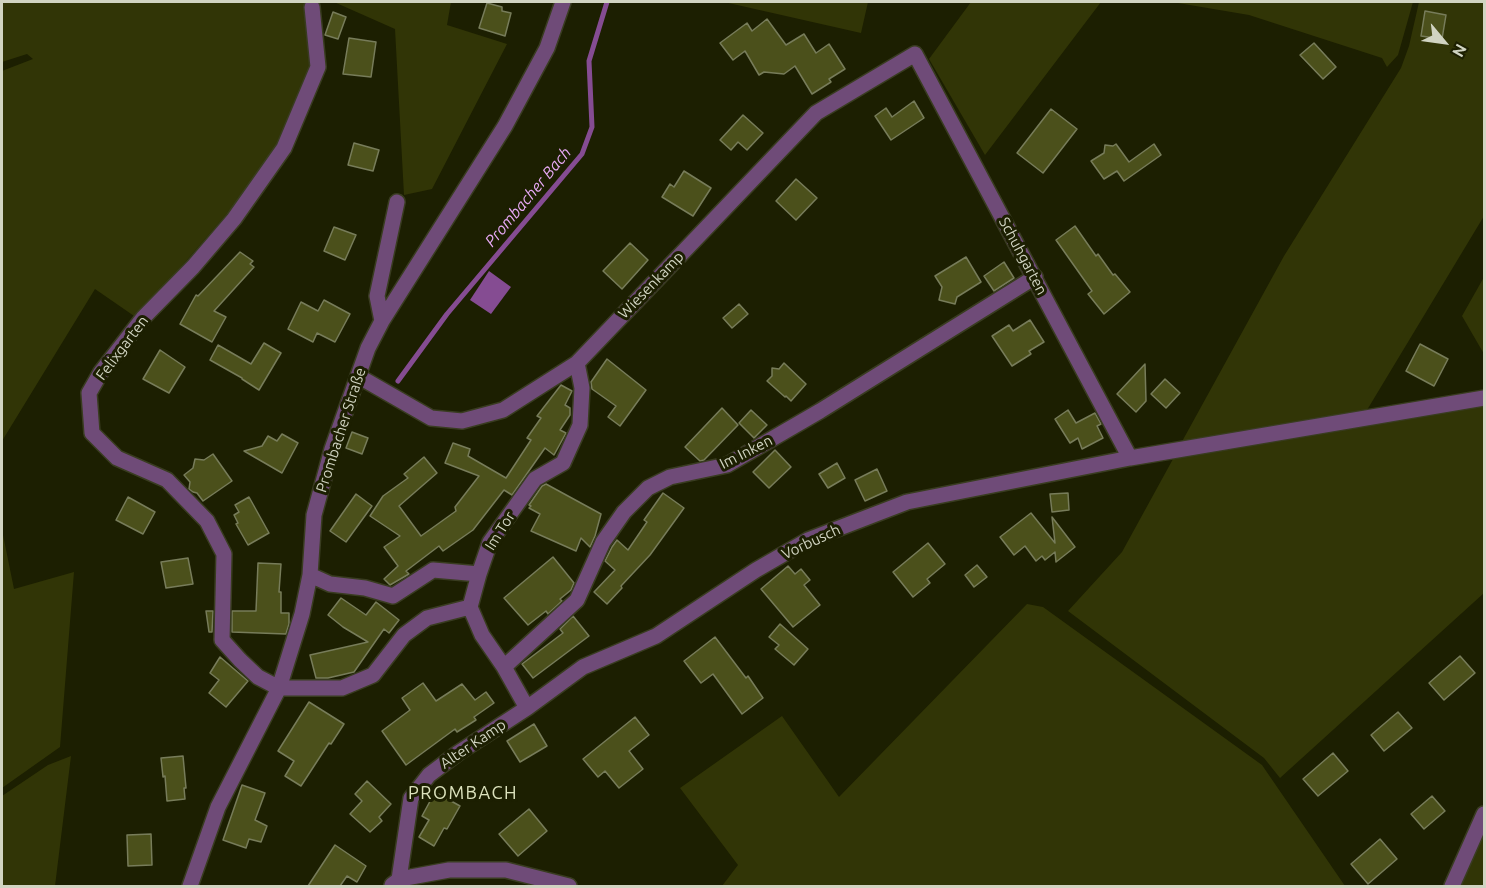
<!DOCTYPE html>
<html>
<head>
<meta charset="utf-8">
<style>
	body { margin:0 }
	#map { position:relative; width:1486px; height:888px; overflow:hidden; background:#1c1f01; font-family:Ubuntu,sans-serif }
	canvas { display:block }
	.frame { position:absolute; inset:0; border:3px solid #d1d4c2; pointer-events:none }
	.north { position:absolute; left:1414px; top:12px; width:60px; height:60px; -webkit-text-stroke:4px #1c1f01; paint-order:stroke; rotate:119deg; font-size:16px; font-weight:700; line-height:24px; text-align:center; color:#d1d4c2 }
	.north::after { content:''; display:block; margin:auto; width:21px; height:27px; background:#d1d4c2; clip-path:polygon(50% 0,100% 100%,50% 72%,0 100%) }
</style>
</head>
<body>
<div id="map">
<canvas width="1486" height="888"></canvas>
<div class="frame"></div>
<div class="north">N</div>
</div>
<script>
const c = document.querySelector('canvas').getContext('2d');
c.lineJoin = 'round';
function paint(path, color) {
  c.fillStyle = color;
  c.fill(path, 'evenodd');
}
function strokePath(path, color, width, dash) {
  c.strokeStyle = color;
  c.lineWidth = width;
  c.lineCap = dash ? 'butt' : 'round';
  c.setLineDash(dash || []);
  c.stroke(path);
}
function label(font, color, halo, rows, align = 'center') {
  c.font = font + ' Ubuntu,sans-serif';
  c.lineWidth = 6;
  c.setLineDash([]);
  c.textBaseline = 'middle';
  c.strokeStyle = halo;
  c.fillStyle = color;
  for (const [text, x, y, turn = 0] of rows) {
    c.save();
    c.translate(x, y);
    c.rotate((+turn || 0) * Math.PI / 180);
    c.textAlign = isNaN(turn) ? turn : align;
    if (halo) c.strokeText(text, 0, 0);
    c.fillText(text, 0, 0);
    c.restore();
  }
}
paint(new Path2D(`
	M2,2H317L310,72L276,145L257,179L137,318L95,289L2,441V71L33,59L27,54L2,62Z
	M334,2H451L447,25L507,44L432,189L404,195L395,29Z
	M724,2H868L861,33Z
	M971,2H1101L985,155L929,59Z
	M1172,2H1413L1398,55L1387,67L1382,58L1249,15Z
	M1419,2H1484V216L1364,415L1179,447L1284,256L1401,68L1409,46Z
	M1484,277V354L1462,316Z
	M1484,403V593L1280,778L1264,758L1068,611L1122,552L1173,459Z
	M2,530L14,589L74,572L60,747L2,788Z
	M1027,604L1043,607L1262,765L1345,886H722L738,865L680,788L782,716L839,797Z
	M71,756L55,886H2V796L48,765Z
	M1484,803V886H1451L1483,805Z`), '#313506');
paint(new Path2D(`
	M489,271L511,287L491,314L470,300Z`), '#854c92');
strokePath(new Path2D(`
	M398,381L447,314L582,154L592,127L589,61L607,2`), '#854c92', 5);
const building = new Path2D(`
	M487,3L502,7V11L511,13L505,36L479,28Z
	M1425,11L1446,15L1442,39L1421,36Z
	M333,12L346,17L338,39L325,35Z
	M767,19L786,45L804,34L816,53L829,44L845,69L829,79L831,82L812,94L795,66L784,74L764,72L759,75L745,51L733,60L720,43L747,23L752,31Z
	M349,38L376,42L371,77L343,74Z
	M1314,43L1336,67L1323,79L1300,55Z
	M914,101L924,118L891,140L875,116L886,108L892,117Z
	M1051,109L1077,129L1043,173L1017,153Z
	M743,115L763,133L747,150L738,142L731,150L720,140Z
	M354,143L379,150L373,171L348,165Z
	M1116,144L1129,162L1154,144L1161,155L1124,181L1117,171L1104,179L1091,161L1104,153L1105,145L1113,146Z
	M684,171L711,188L693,216L662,197L670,184L674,187Z
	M796,179L817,198L796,220L776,201Z
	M1075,226L1096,256L1098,254L1113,275L1115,274L1130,292L1104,314L1088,294L1092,291L1056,240Z
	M334,227L356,235L345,260L324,251Z
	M630,243L648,260L622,289L603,271Z
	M240,252L253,261L250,264L254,267L214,311L226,317L212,342L180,324L196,295L198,296Z
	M966,257L981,282L957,297L955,304L939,300L942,287L935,276Z
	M1004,262L1014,278L994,291L984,276Z
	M324,300L350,314L335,342L317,333L313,342L288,329L301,302L318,311Z
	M739,304L748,314L732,328L723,318Z
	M1030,320L1044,342L1029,351L1031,354L1012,366L992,336L1009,325L1013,331Z
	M264,343L281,353L259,390L242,379V378L210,360L218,345L251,364Z
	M1420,344L1448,359L1434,386L1406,371Z
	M160,350L185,367L169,393L143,379Z
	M607,359L646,390L620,426L608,417L616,406L592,389L591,382Z
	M784,363L806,384L791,401L786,396L785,397L767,381L772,376V368L779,369Z
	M1145,364L1146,401L1136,412L1117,394Z
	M1165,379L1180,393L1166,408L1151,394Z
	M561,385L572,391L565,405L570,408V415L560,430L566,433L554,455L545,448L512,495L504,490L473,530L443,551L439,546L406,571L409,574L390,585L384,579L398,566L384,547L400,536L370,516L383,496L408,478L404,474L424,457L437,473L399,506L421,536L456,511L455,507L479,476L445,463L453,443L470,449L468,456L506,478L531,440L527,438L541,418L537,416Z
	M722,408L738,425L704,460L700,461L685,447Z
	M751,410L767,425L754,438L739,423Z
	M1068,410L1076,423L1095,413L1101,424L1097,426L1103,438L1082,449L1078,438L1070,443L1055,419Z
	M352,432L368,438L362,454L346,448Z
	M282,434L298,443L282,473L244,451L262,446L268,436L277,441Z
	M775,450L791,467L769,488L753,472Z
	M213,454L232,481L203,501L197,493L193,492L189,489L190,482L184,475L193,468L195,459L204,460Z
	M837,463L845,478L828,488L819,474Z
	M877,469L887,491L865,501L855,480Z
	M546,484L601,514L595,536L590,547L581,538L576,551L531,531L540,514L529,508L531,506L529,505L542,486Z
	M663,493L684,508L650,555L621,586L622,588L607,604L594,592L615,570L605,561L612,547L617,540L628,550L647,522L644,520Z
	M1068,493L1069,510L1052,512L1050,494Z
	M356,494L372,506L346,542L330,531Z
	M128,497L155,512L143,534L116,520Z
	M249,497L269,533L248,545L236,524L238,523L234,515L239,512L235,505Z
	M1031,513L1055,543L1052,517L1075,547L1056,562L1055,552L1045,560L1042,556L1036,561L1025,546L1014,555L1000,537Z
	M928,543L945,564L927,579L930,583L913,597L893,572Z
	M553,557L574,583L571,590L560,599L562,601L548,614L546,611L528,625L504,598Z
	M188,558L193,584L166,588L161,562Z
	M258,563L281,564L279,592H281V613H289V624L286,634L232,632V611H256Z
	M977,565L987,577L974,587L965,575Z
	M788,566L795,574L801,569L810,580L804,585L820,605L793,627L761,589Z
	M341,598L366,615L376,602L399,620L389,633L384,629L354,672L328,678H316L310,655L368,642L343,627L328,615Z
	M206,611H213L212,632H209Z
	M573,616L589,636L533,678L522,664L563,633L560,629Z
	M780,624L808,649L794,665L775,649L779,645L769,637Z
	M715,637L746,678L748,676L763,698L742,714L713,674L701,683L684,661Z
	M1460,656L1475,673L1444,700L1429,683Z
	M220,657L248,681L226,707L209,693L219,680L210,673Z
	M423,683L436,701L462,684L475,700L486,692L494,703L474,717L476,720L457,732L455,729L406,765L382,731L410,710L402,698Z
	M309,702L344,724L331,744L329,743L301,786L285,776L294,761L278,751Z
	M1398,712L1412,728L1384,751L1371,735Z
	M635,717L649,735L629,751L643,769L619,788L605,771L598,777L583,759Z
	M534,724L547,746L520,762L507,741Z
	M1333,753L1348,771L1318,796L1303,779Z
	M183,756L186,788H184L185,799L167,801L165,776L163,777L161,758Z
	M367,781L391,804L379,817L382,821L370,832L350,814L362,801L355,794Z
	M242,785L265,793L255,820L267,826L261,842L249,839L246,848L223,840Z
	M435,792L460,806L447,829L444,828L434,846L419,837L429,820L422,816Z
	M1432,796L1445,811L1424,829L1411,814Z
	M529,809L547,831L518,856L499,834Z
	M151,834L152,865L128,866L127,835Z
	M1380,839L1397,859L1368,884L1351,864Z
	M335,845L366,866L357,882L347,876L340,886H308Z`);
paint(building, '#4b501b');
strokePath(building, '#777c5a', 1.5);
const minor = new Path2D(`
	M312,7L318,67L284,148L234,219L193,267L143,318L101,372L89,393L92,433L117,458L167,480L207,521L224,554L222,640L240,660L258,677L279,688H342L373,675L404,635L427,618L470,607
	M382,321L377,296L397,202
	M358,376L431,418L462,421L503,410L577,363L816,113L915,54L1130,458
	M310,575L330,584L365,588L393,596L433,570L479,574
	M504,667L577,600L603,542L624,512L648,488L670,477L727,465L820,411L1035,277
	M527,708L504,667L482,635L470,607L479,574L490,542L535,479L563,463L580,425L582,388L577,363
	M392,885L400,879L449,870H506L569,886
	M190,886L218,807L279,688L302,614L310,575L314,515L332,449L368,348L382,321L505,126L547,48L563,2
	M398,886L411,798L429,775L458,753L527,708L583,667L656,636L756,570L808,540L907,502L1130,458L1484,398
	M1452,886L1484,814`);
strokePath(minor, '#393c20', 18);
strokePath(minor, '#6f4b78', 15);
label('15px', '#d1d4c2', '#1c1f01', [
	["Schuhgarten",1023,256,62],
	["Wiesenkamp",651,285,-46],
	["Felixgarten",122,348,-53],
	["Prombacher Straße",341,430,-72],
	["Im Inken",746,452,-27],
	["Im Tor",500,531,-58],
	["Vorbusch",811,542,-25],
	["Alter Kamp",473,744,-34]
]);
label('italic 16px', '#e7a9f5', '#1c1f01', [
	["Prombacher Bach",528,197,-50]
]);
c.letterSpacing = '1.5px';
label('18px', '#dde3be', '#1c1f01', [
	["PROMBACH",463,793]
]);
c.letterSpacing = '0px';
</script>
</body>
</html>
